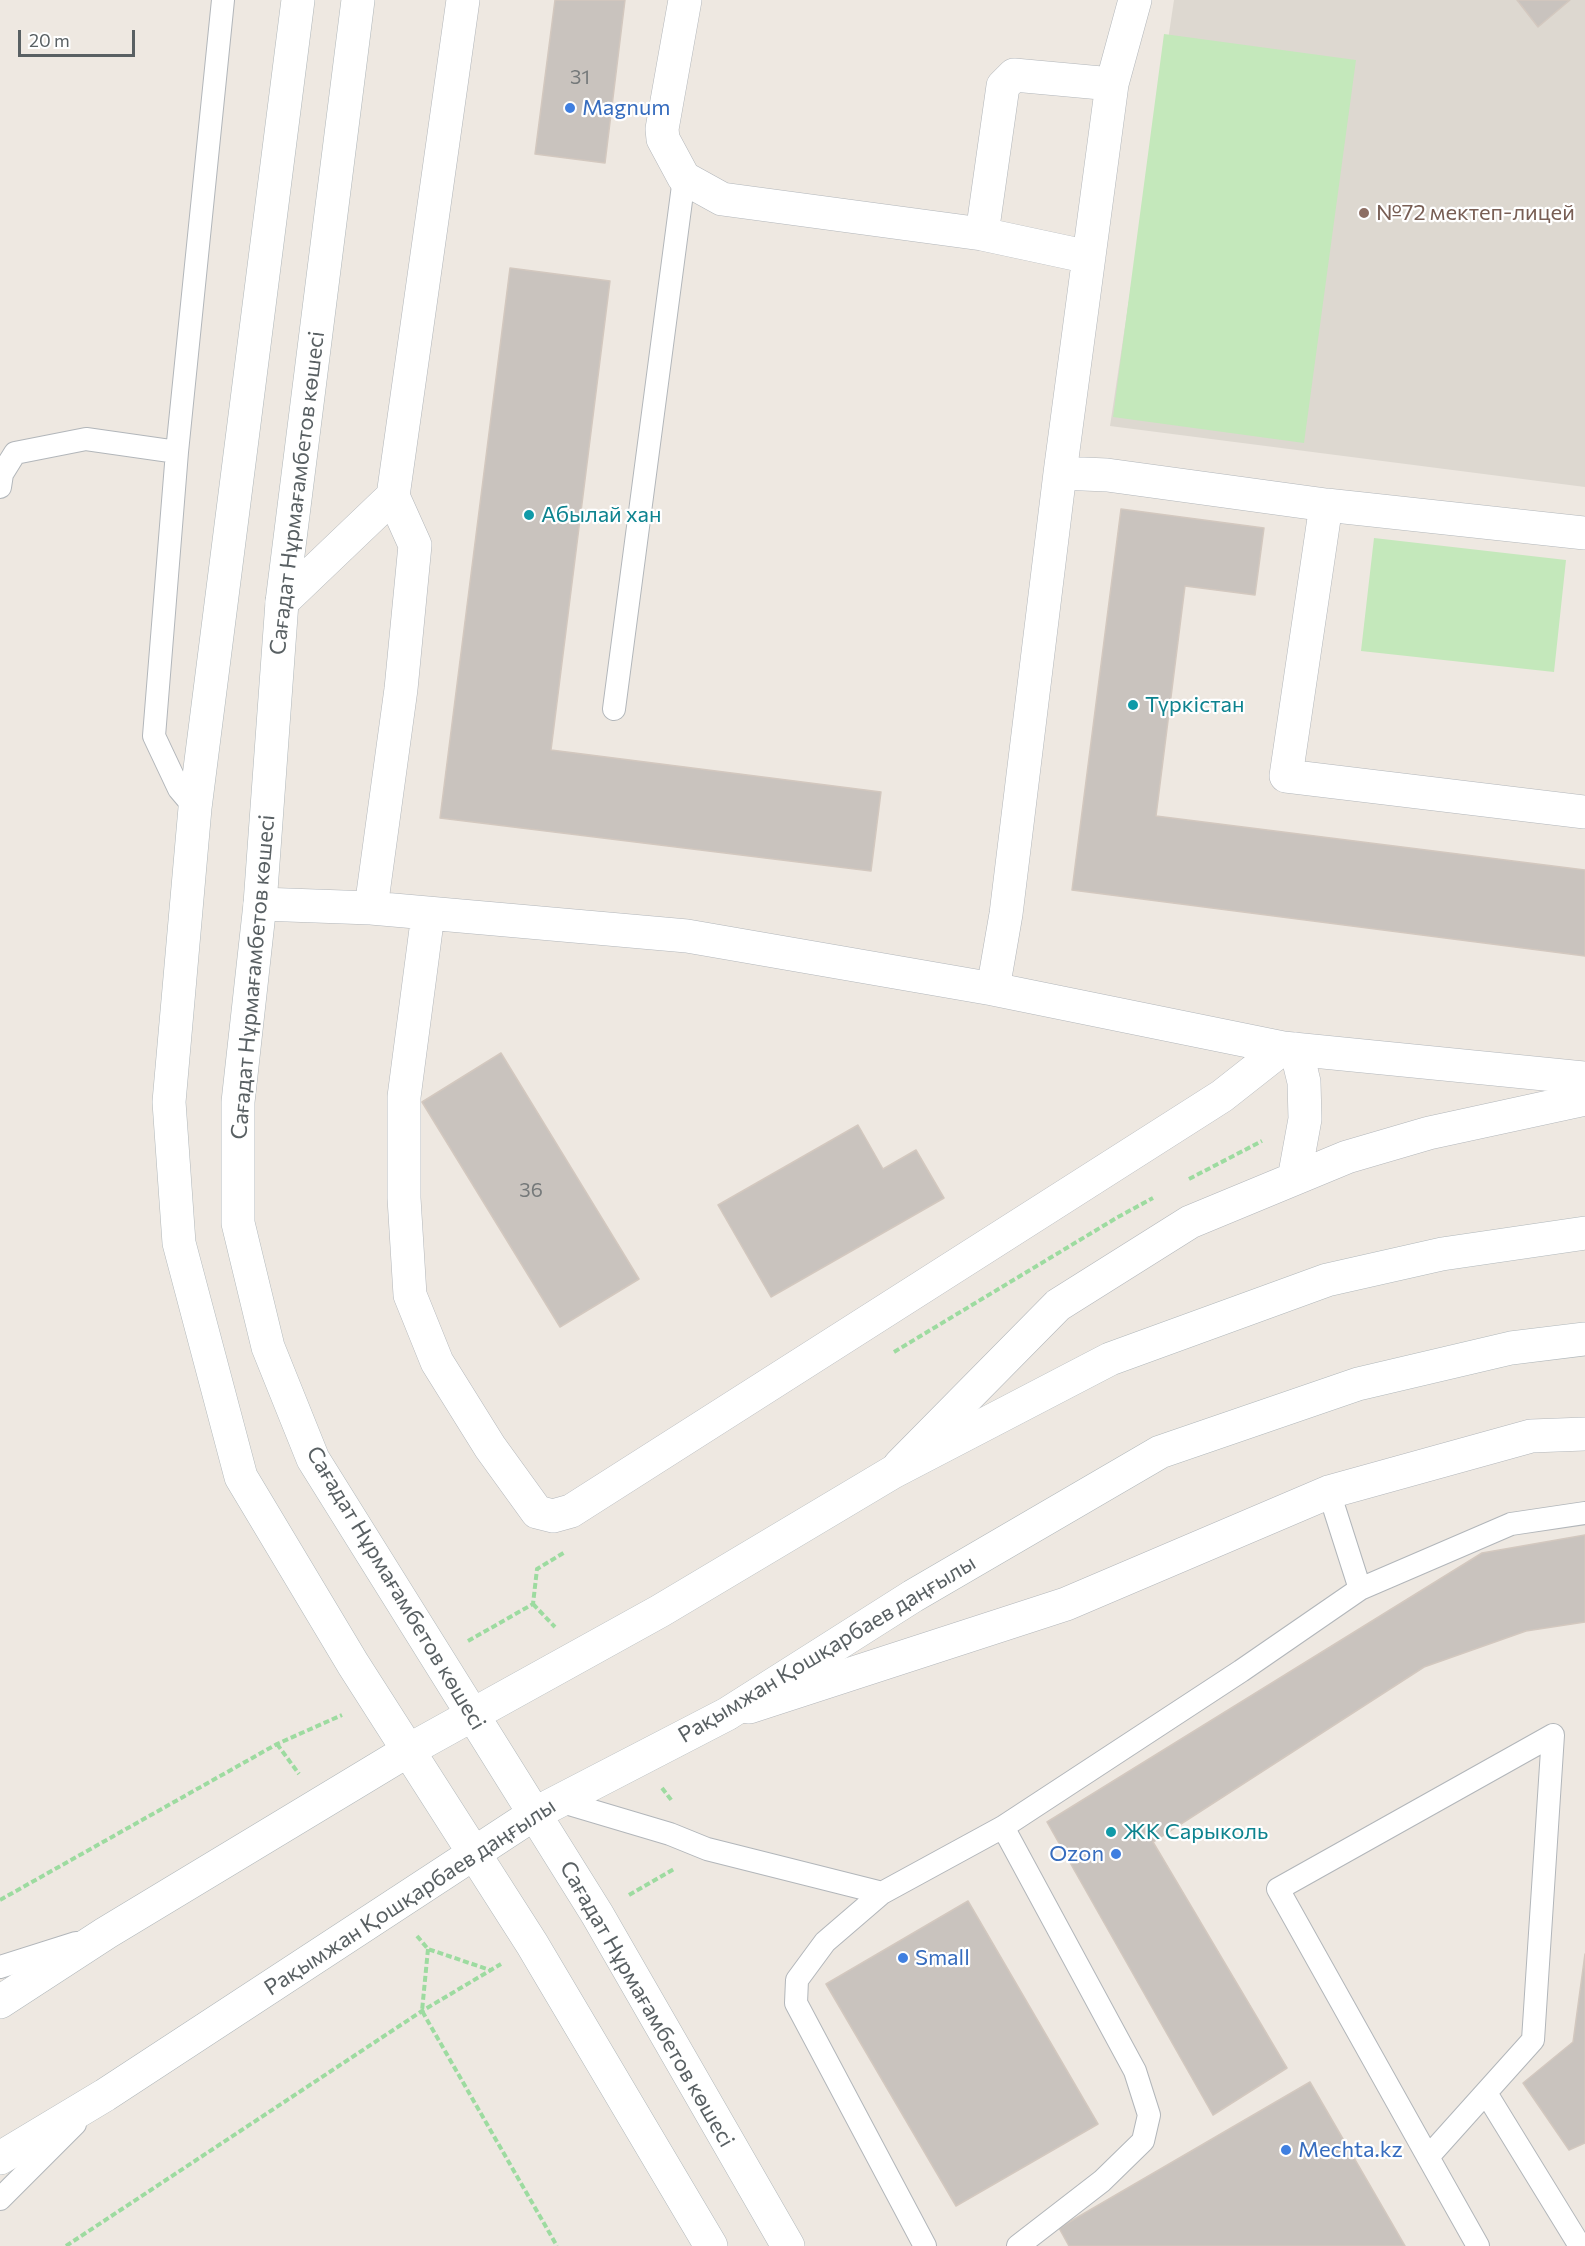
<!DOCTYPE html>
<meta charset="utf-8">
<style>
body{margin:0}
#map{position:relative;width:1585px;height:2246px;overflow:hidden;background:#eee8e1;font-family:Commissioner,sans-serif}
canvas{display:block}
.scale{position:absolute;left:18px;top:30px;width:117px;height:27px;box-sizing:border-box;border:3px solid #596063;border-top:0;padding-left:8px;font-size:18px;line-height:21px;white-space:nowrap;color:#596063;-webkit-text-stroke:4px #fff;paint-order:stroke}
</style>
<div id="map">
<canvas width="1585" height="2246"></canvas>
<div class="scale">20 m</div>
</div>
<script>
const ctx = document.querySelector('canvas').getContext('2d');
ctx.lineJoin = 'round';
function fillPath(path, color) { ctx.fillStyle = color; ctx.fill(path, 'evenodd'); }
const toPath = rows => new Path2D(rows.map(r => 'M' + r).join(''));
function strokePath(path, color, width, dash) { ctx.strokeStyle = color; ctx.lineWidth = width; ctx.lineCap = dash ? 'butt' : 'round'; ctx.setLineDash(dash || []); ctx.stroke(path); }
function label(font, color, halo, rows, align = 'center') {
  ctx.font = font + ' Commissioner,sans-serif'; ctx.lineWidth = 4.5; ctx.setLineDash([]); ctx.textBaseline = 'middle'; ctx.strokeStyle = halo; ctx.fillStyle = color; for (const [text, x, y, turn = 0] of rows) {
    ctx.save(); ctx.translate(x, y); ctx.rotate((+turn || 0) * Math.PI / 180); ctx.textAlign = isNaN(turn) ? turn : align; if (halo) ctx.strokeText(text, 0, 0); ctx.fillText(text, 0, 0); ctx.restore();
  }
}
const education = toPath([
 [1174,0,1585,0,1585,487,1110,426]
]);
const green = toPath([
 [1164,34,1356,60,1304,443,1113,417],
 [1374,538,1566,560,1554,672,1361,651]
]);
const building = toPath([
 [555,0,625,0,605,163,535,154,555,0],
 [1517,0,1570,0,1538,27,1517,0],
 [510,268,610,281,551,750,881,792,871,871,440,818,510,268],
 [1121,509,1264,528,1255,595,1185,586,1156,816,1585,870,1585,956,1072,890,1121,509],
 [501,1053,639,1279,560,1327,422,1102,501,1053],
 [858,1125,883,1169,916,1150,944,1198,771,1297,718,1205,858,1125],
 [1585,1535,1585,1622,1526,1631,1424,1667,1153,1842,1287,2068,1213,2115,1047,1822,1482,1553,1585,1535],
 [968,1901,1098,2124,956,2206,826,1984,968,1901],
 [1585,1954,1585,2143,1569,2150,1523,2083,1573,2042,1585,1954],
 [1310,2082,1405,2246,1069,2246,1059,2228,1310,2082]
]);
const path = toPath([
 [1189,1179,1262,1141],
 [894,1352,1118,1217,1153,1198],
 [533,1604,555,1627],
 [468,1641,533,1604,537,1569,565,1552],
 [277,1744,299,1774],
 [662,1788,672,1801],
 [629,1895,674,1869],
 [0,1900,277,1744,342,1715],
 [417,1936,428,1949,490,1970],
 [428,1949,422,2011,557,2246],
 [66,2246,422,2011,501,1964]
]);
const lane = toPath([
 [0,487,2,474,15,453,86,439,177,452],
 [614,709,684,178],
 [195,808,179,789,154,736,177,452,223,0],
 [1329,1492,1360,1589],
 [559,1801,670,1834,707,1849,882,1893],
 [1003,1827,1135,2071,1149,2115,1143,2141,1102,2181,1018,2246],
 [0,1967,76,1943],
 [1486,2093,1580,2246],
 [1428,2157,1533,2040,1553,1735,1278,1889,1428,2157,1478,2246],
 [0,2199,75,2124],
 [925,2246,796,2003,797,1980,825,1942,882,1893,1003,1827,1241,1671,1360,1589,1511,1524,1585,1513]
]);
const street = toPath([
 [685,0,662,129,663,139,684,178,722,199,982,234,1089,257],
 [982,234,1003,86,1014,75,1112,84],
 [1060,473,1112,84,1135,0],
 [1326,505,1286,776,1585,812],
 [1585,533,1326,505,1107,475,1060,473,1006,914,993,989,1283,1048,1585,1078],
 [282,602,393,496,463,0],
 [260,904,371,908,687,936,993,989],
 [371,908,401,689,415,545,393,496],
 [428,914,404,1097,404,1198,410,1295,437,1362,490,1447,537,1512,553,1516,571,1511,1222,1096,1283,1048],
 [1294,1179,1305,1119,1304,1082,1296,1049],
 [900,1465,1058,1305,1190,1222,1347,1157,1429,1133,1585,1099],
 [749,1707,1066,1604,1329,1492,1531,1436,1585,1434]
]);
const secondary = toPath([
 [298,0,195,808,169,1102,179,1243,241,1477,353,1664,532,1944,711,2246],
 [358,0,282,602,260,904,238,1102,238,1223,268,1347,313,1459,597,1914,788,2246],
 [0,2002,106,1933,409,1750,660,1611,893,1472,1110,1359,1327,1280,1442,1254,1585,1233],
 [0,2158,105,2095,534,1814,727,1714,913,1596,1160,1452,1358,1384,1511,1348,1585,1339]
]);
const markers = [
 [570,108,6,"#3f7fe0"],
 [1364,213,6,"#8d6e63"],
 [529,515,6,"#0f9aa8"],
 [1133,705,6,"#0f9aa8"],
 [1111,1832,6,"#0f9aa8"],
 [1116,1854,6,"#3f7fe0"],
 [903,1958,6,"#3f7fe0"],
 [1286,2150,6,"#3f7fe0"]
];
const numberNames = [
 ["31",580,77],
 ["36",531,1190]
];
const shopNames = [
 ["Magnum",582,108],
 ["Ozon",1104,1854,"right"],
 ["Small",915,1958],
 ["Mechta.kz",1298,2150]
];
const educationNames = [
 ["№72 мектеп-лицей",1376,213]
];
const streetNames = [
 ["Сағадат Нұрмағамбетов көшесі",297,493,-83],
 ["Сағадат Нұрмағамбетов көшесі",253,977,-85],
 ["Сағадат Нұрмағамбетов көшесі",396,1588,59],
 ["Рақымжан Қошқарбаев даңғылы",827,1649,-31],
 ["Рақымжан Қошқарбаев даңғылы",410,1897,-33],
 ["Сағадат Нұрмағамбетов көшесі",647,2004,60]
];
const cultureNames = [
 ["Абылай хан",541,515],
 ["Түркістан",1145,705],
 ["ЖК Сарыколь",1123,1832]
];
fillPath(education, '#ddd8d0');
fillPath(green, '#c4e8bb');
fillPath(building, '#c9c3be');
strokePath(building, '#d3c8bf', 1.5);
strokePath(lane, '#b2b6ba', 24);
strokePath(street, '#b2b6ba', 34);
strokePath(secondary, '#b0b7ba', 34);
strokePath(path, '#9ddba0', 4, [6, 3]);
strokePath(lane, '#fff', 22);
strokePath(street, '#fff', 33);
strokePath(secondary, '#fff', 33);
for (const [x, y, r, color] of markers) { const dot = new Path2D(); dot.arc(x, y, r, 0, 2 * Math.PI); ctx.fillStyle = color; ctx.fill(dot); strokePath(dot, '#fff', 2); }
label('20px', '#75797a', null, numberNames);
label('22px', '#366cbe', '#fff', shopNames, 'left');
label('22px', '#785e54', '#fff', educationNames, 'left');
label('22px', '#596063', '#fff', streetNames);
label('22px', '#0d838f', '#fff', cultureNames, 'left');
</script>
